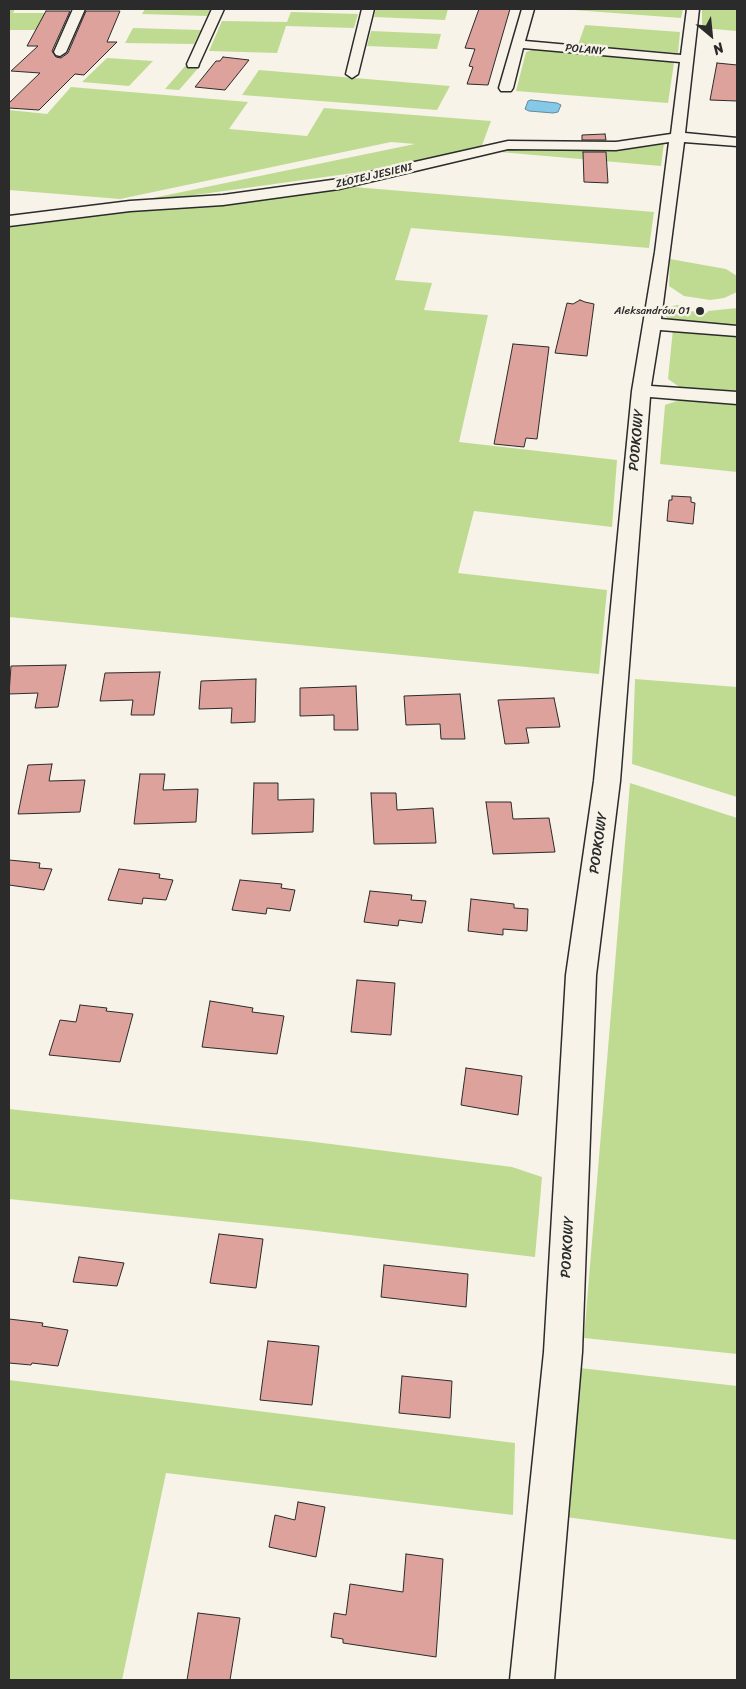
<!DOCTYPE html>
<meta charset="utf-8">
<style>
body{margin:0}
#map{position:relative;width:746px;height:1689px;overflow:hidden;background:#f7f3e8;font-family:Sriracha,sans-serif}
canvas{display:block}
.frame{position:absolute;inset:0;border:10px solid #2b2b2b;pointer-events:none}
.north{position:absolute;left:686px;top:10px;width:50px;height:50px;-webkit-text-stroke:4px #f7f3e8;paint-order:stroke;rotate:152deg;font-size:14px;font-weight:700;line-height:20px;text-align:center;color:#2b2b2b}
.north::after{content:'';display:block;margin:auto;width:18px;height:22px;background:#2b2b2b;clip-path:polygon(50% 0,100% 100%,50% 72%,0 100%)}
</style>
<div id="map">
<canvas width="746" height="1689"></canvas>
<div class="frame"></div>
<div class="north">N</div>
</div>
<script>
const ctx = document.querySelector('canvas').getContext('2d');
ctx.lineJoin = 'round';
function fillPath(path, color) { ctx.fillStyle = color; ctx.fill(path, 'evenodd'); }
const toPath = rows => new Path2D(rows.map(r => 'M' + r).join(''));
function strokePath(path, color, width, dash) { ctx.strokeStyle = color; ctx.lineWidth = width; ctx.lineCap = dash ? 'butt' : 'round'; ctx.setLineDash(dash || []); ctx.stroke(path); }
function label(font, color, halo, rows, align = 'center') {
  ctx.font = font + ' Sriracha,sans-serif'; ctx.lineWidth = 5; ctx.setLineDash([]); ctx.textBaseline = 'middle'; ctx.strokeStyle = halo; ctx.fillStyle = color; for (const [text, x, y, turn = 0] of rows) {
    ctx.save(); ctx.translate(x, y); ctx.rotate((+turn || 0) * Math.PI / 180); ctx.textAlign = isNaN(turn) ? turn : align; if (halo) ctx.strokeText(text, 0, 0); ctx.fillText(text, 0, 0); ctx.restore();
  }
}
const green = toPath([
 [9,9,15,9,13,13,68,13,60,30,9,30],
 [145,9,211,9,207,16,142,14],
 [376,9,448,9,445,20,374,17],
 [560,9,683,9,681,18],
 [702,9,737,9,737,31,702,28],
 [291,12,358,14,354,28,286,26,277,53,209,51,222,21,287,22],
 [585,25,680,32,678,53,578,45],
 [133,28,201,30,194,44,125,43],
 [371,31,441,34,437,49,367,46],
 [535,49,666,60,674,63,668,103,516,91,526,52],
 [107,58,153,61,129,86,82,82],
 [187,64,201,65,179,90,165,89],
 [259,70,450,86,437,110,242,95],
 [71,87,248,102,229,129,307,136,324,108,491,121,481,148,368,171,152,201,143,200,415,144,391,142,120,199,9,190,9,110,47,114],
 [664,143,661,166,488,151,501,149],
 [342,186,654,212,649,248,411,228,395,280,432,283,424,310,488,315,459,442,617,460,612,527,474,511,458,573,607,590,599,674,9,617,9,226,22,223],
 [670,259,726,269,737,276,737,292,724,298,710,300,684,296,669,286],
 [677,305,690,309,690,311,707,313,708,311,737,308,737,327,670,321,666,317,665,308],
 [673,329,737,334,737,393,681,388,668,379],
 [680,400,737,405,737,472,660,464,665,405],
 [635,679,737,687,737,797,632,764],
 [630,783,737,818,737,1354,584,1338],
 [9,1109,307,1141,512,1167,542,1177,535,1257,308,1230,9,1199],
 [580,1368,737,1386,737,1540,566,1517],
 [9,1380,515,1443,513,1515,166,1473,122,1680,9,1680]
]);
const water = toPath([
 [531,100,557,103,561,105,558,112,553,113,529,111,525,109,528,101,531,100]
]);
const building = toPath([
 [479,9,510,9,488,85,467,84,473,67,469,66,475,49,465,48,479,9],
 [46,11,70,11,52,51,56,57,61,58,68,53,86,11,120,11,107,42,117,42,84,75,75,74,39,110,9,108,9,103,40,73,11,71,38,46,27,46,46,11],
 [223,57,249,60,225,90,195,87,216,61,220,61,223,57],
 [717,63,737,65,737,101,710,100,717,63],
 [605,134,606,140,582,140,582,135,605,134],
 [583,152,606,152,608,183,584,182,583,152],
 [580,300,585,302,594,304,587,356,555,353,567,303,573,304,580,300],
 [513,344,549,347,537,439,526,438,524,447,494,444,513,344],
 [672,496,691,497,691,502,695,503,693,524,667,521,669,500,672,500,672,496],
 [66,665,58,707,35,708,38,693,9,694,11,666,66,665],
 [160,672,154,715,131,715,133,700,100,701,105,673,160,672],
 [256,679,255,722,231,723,232,708,199,709,201,681,256,679],
 [356,686,358,730,334,730,334,715,300,716,300,688,356,686],
 [460,694,465,739,441,739,440,724,406,725,404,696,460,694],
 [554,698,560,727,526,728,529,743,505,744,498,700,554,698],
 [52,764,49,781,85,780,80,812,18,814,28,765,52,764],
 [140,774,165,774,163,790,198,789,196,822,134,824,140,774],
 [254,783,278,783,278,800,314,799,313,832,252,834,254,783],
 [371,793,396,793,397,810,433,808,436,843,374,844,371,793],
 [486,802,511,802,513,819,549,818,555,852,493,854,486,802],
 [9,860,40,863,39,868,52,869,44,890,9,885,9,860],
 [119,869,160,874,159,878,173,880,166,900,143,898,142,904,108,900,119,869],
 [240,880,282,884,281,888,295,890,290,911,267,908,266,914,232,910,240,880],
 [370,891,412,895,411,900,426,901,422,923,399,920,398,926,364,922,370,891],
 [471,899,514,904,514,908,528,909,527,931,503,929,503,935,468,931,471,899],
 [357,980,395,983,391,1035,351,1032,357,980],
 [210,1001,253,1008,252,1012,284,1016,277,1054,202,1047,210,1001],
 [80,1005,107,1008,106,1011,133,1014,120,1062,49,1055,60,1020,76,1022,80,1005],
 [466,1068,522,1076,518,1115,461,1105,466,1068],
 [219,1234,263,1239,256,1288,210,1283,219,1234],
 [79,1257,124,1263,117,1286,73,1282,79,1257],
 [384,1265,468,1274,466,1307,381,1297,384,1265],
 [9,1319,43,1323,42,1326,68,1330,58,1366,32,1363,31,1365,9,1363,9,1319],
 [268,1341,319,1346,312,1405,260,1400,268,1341],
 [402,1376,452,1381,450,1418,399,1413,402,1376],
 [298,1502,325,1507,316,1557,269,1547,275,1515,295,1520,298,1502],
 [406,1554,443,1559,436,1657,343,1643,343,1639,331,1637,334,1613,346,1615,350,1584,403,1592,406,1554],
 [198,1613,240,1618,230,1680,187,1680,198,1613]
]);
const minor = toPath([
 [73,9,85,9,66,52,60,56,56,55,54,52,73,9],
 [212,9,224,9,199,64,198,67,188,67,187,64,212,9],
 [362,9,374,9,358,74,352,78,346,74,362,9],
 [522,9,534,9,525,41,681,55,687,9,699,9,685,133,737,138,737,146,684,142,661,319,737,326,737,336,660,330,651,386,737,392,737,404,650,397,620,781,596,975,582,1352,554,1680,510,1680,544,1352,566,975,594,781,632,391,655,252,669,142,616,150,508,149,339,189,223,205,130,211,9,226,9,216,130,201,223,195,339,179,508,141,616,142,671,134,680,62,523,48,513,88,511,91,501,91,499,88,522,9]
]);
const markers = [
 [700,311,5,"#2b2b2b"]
];
const farStreetnames = [
 ["POLANY",585,50,5],
 ["ZŁOTEJ JESIENI",374,176,-13]
];
const farPoinames = [
 ["Aleksandrów 01",690,311]
];
const streetNames = [
 ["PODKOWY",637,440,-85],
 ["PODKOWY",599,843,-82],
 ["PODKOWY",568,1247,-87]
];
fillPath(green, '#bfdb92');
fillPath(water, '#86c8e7');
strokePath(water, '#62899c', 1);
fillPath(building, '#dca29b');
strokePath(building, '#2b2b2b', 1);
strokePath(minor, '#2b2b2b', 3);
fillPath(minor, '#f7f3e8');
for (const [x, y, r, color] of markers) { const dot = new Path2D(); dot.arc(x, y, r, 0, 2 * Math.PI); ctx.fillStyle = color; ctx.fill(dot); strokePath(dot, '#f7f3e8', 2); }
label('11px', '#2b2b2b', '#f7f3e8', farStreetnames);
label('11px', '#2b2b2b', '#f7f3e8', farPoinames, 'right');
label('14px', '#2b2b2b', '#f7f3e8', streetNames);
</script>
